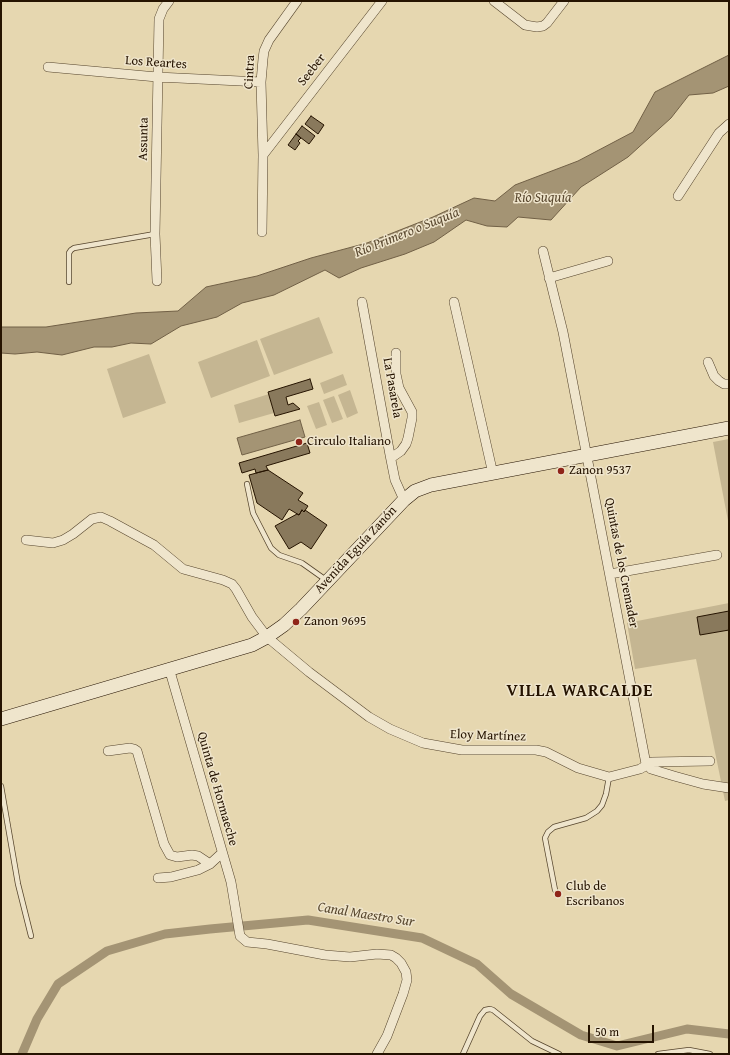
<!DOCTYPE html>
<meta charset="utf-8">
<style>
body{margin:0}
#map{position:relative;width:730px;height:1055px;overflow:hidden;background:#e6d7b0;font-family:"Gentium Book Plus",serif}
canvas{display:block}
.frame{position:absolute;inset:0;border:2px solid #251300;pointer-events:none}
.scale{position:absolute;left:588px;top:1025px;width:66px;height:18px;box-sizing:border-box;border:2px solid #251300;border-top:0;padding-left:5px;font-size:12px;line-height:14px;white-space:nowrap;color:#251300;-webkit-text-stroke:3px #efe5cc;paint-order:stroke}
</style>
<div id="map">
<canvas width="730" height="1055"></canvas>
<div class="frame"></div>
<div class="scale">50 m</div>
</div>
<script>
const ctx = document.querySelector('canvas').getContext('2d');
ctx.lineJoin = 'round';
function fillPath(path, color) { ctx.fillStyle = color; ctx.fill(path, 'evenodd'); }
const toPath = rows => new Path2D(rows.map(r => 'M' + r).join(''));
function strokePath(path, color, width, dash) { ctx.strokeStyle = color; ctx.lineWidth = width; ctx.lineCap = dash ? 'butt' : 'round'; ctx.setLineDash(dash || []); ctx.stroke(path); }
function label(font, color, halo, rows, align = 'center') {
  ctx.font = font + ' "Gentium Book Plus",serif'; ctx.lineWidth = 3; ctx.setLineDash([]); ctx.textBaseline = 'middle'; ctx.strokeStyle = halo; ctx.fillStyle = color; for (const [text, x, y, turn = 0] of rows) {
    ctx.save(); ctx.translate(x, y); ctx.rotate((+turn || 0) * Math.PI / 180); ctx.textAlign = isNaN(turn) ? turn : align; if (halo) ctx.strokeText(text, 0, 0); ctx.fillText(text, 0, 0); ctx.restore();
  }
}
const green = toPath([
 [319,317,333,353,274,375,260,339],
 [257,340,270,376,211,398,198,362],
 [149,354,166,403,123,418,107,369],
 [343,374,347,385,324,394,320,383],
 [350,390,358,413,347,418,338,395],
 [269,394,274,413,239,423,234,405],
 [334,396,343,419,332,423,323,400],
 [319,402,327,425,316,429,307,406],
 [729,439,729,526,713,442],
 [729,603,729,800,725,801,696,659,635,669,627,623]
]);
const water = toPath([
 [729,55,729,86,713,93,689,95,671,118,628,157,581,187,551,220,518,217,507,227,487,226,466,220,434,242,405,254,361,268,339,278,325,270,274,295,242,303,217,317,181,326,151,344,131,343,112,347,94,347,62,355,37,352,15,354,1,353,1,327,46,327,136,313,178,311,206,287,257,276,311,258,367,243,433,217,474,198,495,201,515,185,578,161,633,132,655,92,729,55],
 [300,420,305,437,242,455,237,438,300,420]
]);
const canal = toPath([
 [22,1054,37,1019,58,984,107,951,165,934,210,929,308,920,422,938,477,964,511,994,581,1035,617,1046,687,1029,729,1034]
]);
const building = toPath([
 [311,116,324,125,318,134,305,124,311,116],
 [302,126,315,136,309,144,296,134,302,126],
 [296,134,301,138,298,141,300,143,295,150,288,145,296,134],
 [310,379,313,389,286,397,288,405,293,403,300,409,275,416,268,392,310,379],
 [307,443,310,453,266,466,268,470,256,473,255,469,242,473,239,463,307,443],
 [268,470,303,493,298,500,308,506,304,512,302,510,299,515,289,509,282,520,257,503,249,475,268,470],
 [302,510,304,512,305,510,327,525,311,549,301,542,289,549,275,526,297,514,299,515,302,510],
 [729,611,729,630,700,635,697,617,729,611]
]);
const lane = toPath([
 [69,282,69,253,71,250,74,248,155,234],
 [247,484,253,513,271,548,279,555,302,563,326,580],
 [1,786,18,884,31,936],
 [555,890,545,838,548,832,554,827,586,818,597,811,602,805,606,794,609,777],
 [463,1054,480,1016,485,1010,490,1009,493,1010,532,1041,559,1054],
 [658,1054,689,1050,710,1054]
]);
const street = toPath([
 [494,1,525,25,537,27,543,26,547,23,564,1],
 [48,67,157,77,261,82],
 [263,155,382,1],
 [678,196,719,133,729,124],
 [262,232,263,155,261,82,263,59,264,51,269,40,297,1],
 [543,251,563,332,646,764,651,769,674,776,703,784,729,788],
 [549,278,608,261],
 [157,281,155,234,159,19,163,9,169,1],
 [362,302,390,455,395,480,404,500],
 [454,302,493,474],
 [708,362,714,376,719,381,724,384,729,384],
 [391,458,401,451,406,444,408,438,412,418,412,412,399,388,396,374,396,353],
 [26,540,53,543,63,540,73,534,92,519,101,517,110,521,154,545,183,569,223,580,232,584,236,589,252,617,267,637,309,672,369,717,390,729,423,743,462,750,536,750,546,752,578,768,609,777,640,769,652,762,710,761],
 [610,574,717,555],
 [169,668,231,882,240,936,247,942,267,944,325,955,350,957,377,954,391,955,396,958,401,963,406,972,407,980,403,994,387,1036,377,1054],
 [108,751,130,748,134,749,137,751,164,844,170,855,177,857,192,855,198,856,210,864],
 [158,878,171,877,198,870,210,864,222,853]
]);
const secondary = toPath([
 [1,719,252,645,267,637,284,625,301,609,404,500,415,491,431,485,729,428]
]);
const markers = [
 [299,442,4,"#8f2418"],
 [561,471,4,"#8f2418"],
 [296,622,4,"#8f2418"],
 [558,894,4,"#8f2418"]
];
const streetNames = [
 ["Los Reartes",156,63,4],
 ["Seeber",312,70,-52],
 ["Cintra",250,72,-87],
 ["Assunta",144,139,-89],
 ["La Pasarela",392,388,80],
 ["Avenida Eguía Zanón",356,550,-47],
 ["Quintas de los Cremader",621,563,79],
 ["Eloy Martínez",488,736,2],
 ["Quinta de Hormaeche",217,789,74]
];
const poiNames = [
 ["Circulo Italiano",307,442],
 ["Zanon 9537",569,471],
 ["Zanon 9695",304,622],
 ["Club de",566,887],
 ["Escribanos",566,902]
];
const waterNames = [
 ["Río Suquía",543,198],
 ["Río Primero o Suquía",407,233,-22],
 ["Canal Maestro Sur",366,915,9]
];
const districtNames = [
 ["VILLA WARCALDE",580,692]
];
fillPath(green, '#c5b692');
fillPath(water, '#a49474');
strokePath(water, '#716046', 1);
strokePath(canal, '#a49474', 9);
fillPath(building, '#89795c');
strokePath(building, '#251300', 1);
strokePath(lane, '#55442c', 6);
strokePath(street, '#55442c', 10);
strokePath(secondary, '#251300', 14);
strokePath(lane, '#efe5cc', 4.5);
strokePath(street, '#efe5cc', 9);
strokePath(secondary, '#efe5cc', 13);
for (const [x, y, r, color] of markers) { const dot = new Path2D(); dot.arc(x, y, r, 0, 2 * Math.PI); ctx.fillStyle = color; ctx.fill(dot); strokePath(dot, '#efe5cc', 1.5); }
label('13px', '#251300', '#efe5cc', streetNames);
label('13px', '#251300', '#efe5cc', poiNames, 'left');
label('italic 14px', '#58472e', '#efe5cc', waterNames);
ctx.letterSpacing = '1px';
label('bold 17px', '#251300', '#efe5cc', districtNames);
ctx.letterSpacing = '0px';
</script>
